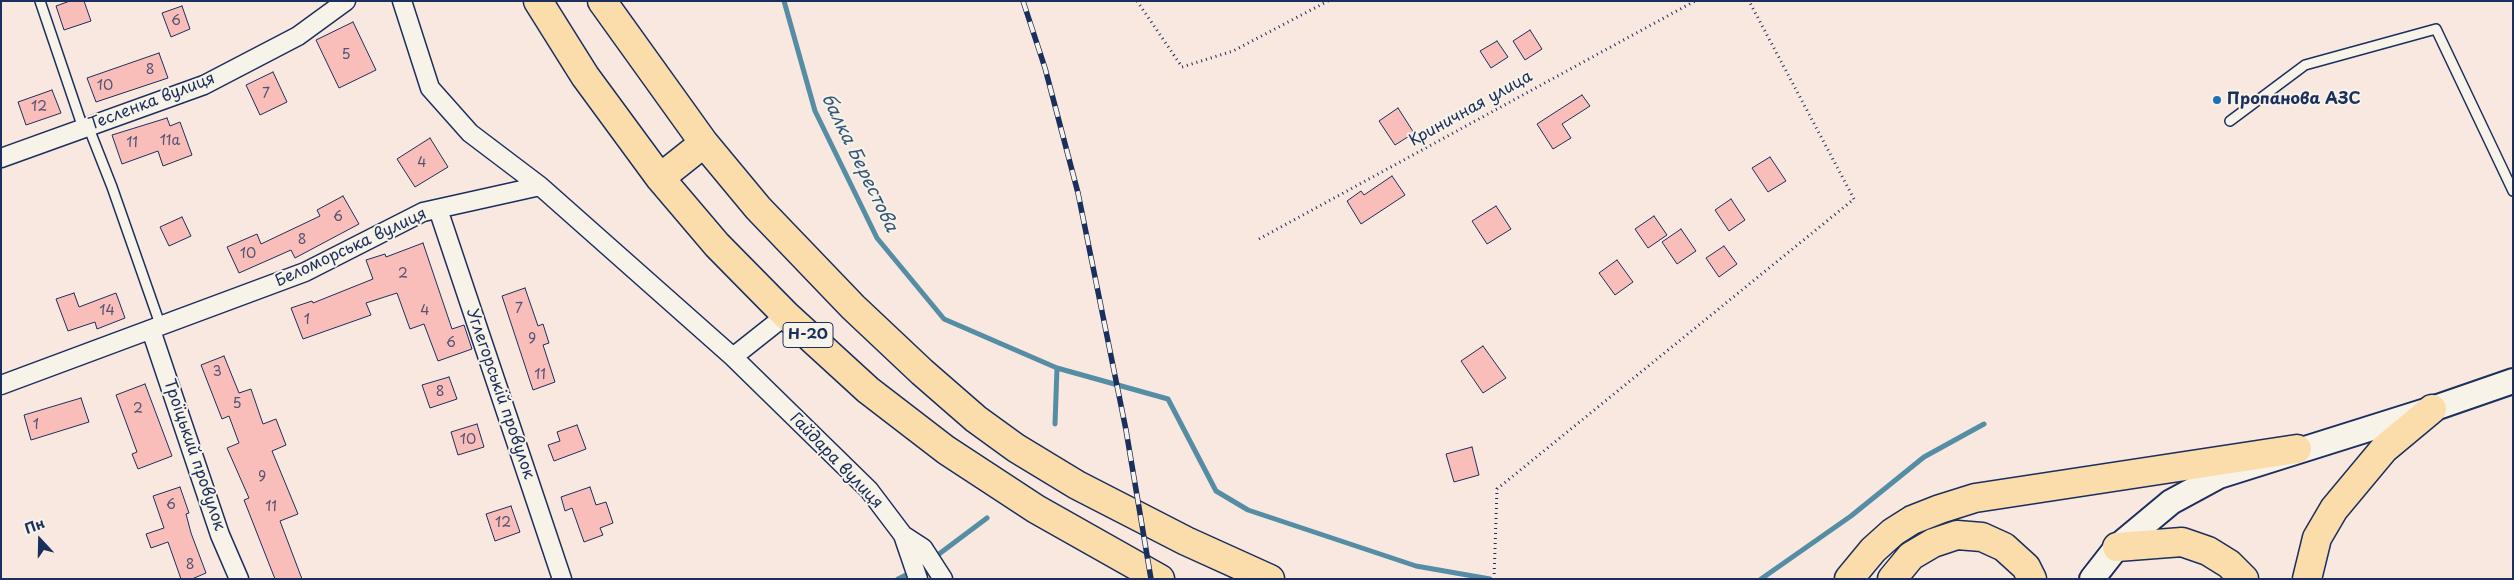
<!DOCTYPE html>
<meta charset="utf-8">
<style>
body{margin:0}
#map{position:relative;width:2514px;height:580px;overflow:hidden;background:#f8e8df;font-family:"Playpen Sans",sans-serif}
canvas{display:block}
.frame{position:absolute;inset:0;border:2px solid #1b2f5e;pointer-events:none}
.north{position:absolute;left:15px;top:515px;width:50px;height:50px;-webkit-text-stroke:4px #f7f3e8;paint-order:stroke;rotate:339deg;font-size:14px;font-weight:700;line-height:20px;text-align:center;color:#1b2f5e}
.north::after{content:'';display:block;margin:auto;width:18px;height:22px;background:#1b2f5e;clip-path:polygon(50% 0,100% 100%,50% 72%,0 100%)}
</style>
<div id="map">
<canvas width="2514" height="580"></canvas>
<div class="frame"></div>
<div class="north">Пн</div>
</div>
<script>
const ctx = document.querySelector('canvas').getContext('2d');
ctx.lineJoin = 'round';
const toPath = rows => new Path2D(rows.map(r => 'M' + r).join(''));
function strokePath(path, color, width, dash) { ctx.strokeStyle = color; ctx.lineWidth = width; ctx.lineCap = dash ? 'butt' : 'round'; ctx.setLineDash(dash || []); ctx.stroke(path); }
function fillPath(path, color) { ctx.fillStyle = color; ctx.fill(path, 'evenodd'); }
function label(font, color, halo, rows, align = 'center') {
  ctx.font = font + ' "Playpen Sans",sans-serif'; ctx.lineWidth = 4; ctx.setLineDash([]); ctx.textBaseline = 'middle'; ctx.strokeStyle = halo; ctx.fillStyle = color; for (const [text, x, y, turn = 0] of rows) {
    ctx.save(); ctx.translate(x, y); ctx.rotate((+turn || 0) * Math.PI / 180); ctx.textAlign = isNaN(turn) ? turn : align; if (halo) ctx.strokeText(text, 0, 0); ctx.fillText(text, 0, 0); ctx.restore();
  }
}
const stream = toPath([
 [784,1,815,111,877,238,944,319,1057,368,1168,399,1216,491,1248,510,1416,566,1490,579],
 [1055,424,1057,368],
 [935,557,987,518],
 [898,579,906,575],
 [1761,579,1851,516,1924,457,1984,424]
]);
const building = toPath([
 [70,1,84,1,91,21,64,30,56,6,70,1],
 [182,6,190,29,171,37,162,13,182,6],
 [353,22,376,70,339,88,316,40,353,22],
 [1530,30,1542,49,1525,60,1513,41,1530,30],
 [1497,41,1508,57,1491,68,1480,51,1497,41],
 [159,53,168,78,96,102,87,78,159,53],
 [273,72,287,102,260,115,246,85,273,72],
 [52,90,61,113,26,125,18,102,52,90],
 [1582,95,1590,106,1562,124,1571,138,1553,149,1537,124,1582,95],
 [1398,108,1414,133,1395,145,1379,121,1398,108],
 [167,118,170,126,180,122,192,155,163,166,158,151,122,164,112,135,167,118],
 [430,138,448,167,415,187,397,159,430,138],
 [1770,157,1786,181,1768,192,1752,168,1770,157],
 [1392,176,1405,195,1361,224,1347,201,1361,191,1364,195,1392,176],
 [343,196,359,224,295,258,291,250,239,273,227,247,257,234,261,244,320,216,317,210,343,196],
 [1731,199,1745,220,1729,231,1715,210,1731,199],
 [1496,206,1511,229,1487,244,1472,221,1496,206],
 [1654,216,1667,235,1648,248,1635,229,1654,216],
 [182,217,191,236,169,246,160,227,182,217],
 [1681,229,1696,251,1677,264,1662,242,1681,229],
 [423,243,452,329,464,325,472,349,438,361,424,324,410,329,397,293,366,303,371,315,303,339,291,308,312,301,313,303,373,279,366,260,385,254,386,257,423,243],
 [1724,246,1737,264,1719,277,1706,258,1724,246],
 [1617,260,1633,282,1615,295,1599,273,1617,260],
 [525,288,538,326,543,324,549,343,543,345,555,382,533,390,502,296,525,288],
 [74,293,79,307,116,293,125,318,97,329,95,322,68,331,56,299,74,293],
 [1483,346,1506,378,1483,393,1461,361,1483,346],
 [224,356,239,393,251,389,263,424,276,419,286,445,272,451,298,514,280,521,302,579,275,579,244,500,249,498,227,448,239,443,229,416,222,419,201,365,224,356],
 [449,377,457,399,430,408,422,385,449,377],
 [145,384,172,456,138,469,132,454,137,452,116,395,145,384],
 [81,398,89,422,31,440,24,415,81,398],
 [477,424,484,447,458,455,451,432,477,424],
 [577,425,586,449,554,461,548,445,560,441,557,432,577,425],
 [1472,447,1479,475,1454,482,1446,454,1472,447],
 [180,487,189,513,186,514,191,533,206,573,192,579,181,579,168,542,151,548,146,534,164,528,153,496,180,487],
 [590,487,596,505,606,502,613,523,600,528,603,535,584,542,572,508,565,511,561,497,590,487],
 [511,506,520,532,495,541,486,514,511,506]
]);
const path = toPath([
 [1137,1,1182,67,1233,51,1328,1],
 [1259,239,1695,1],
 [1494,579,1497,489,1854,199,1749,1]
]);
const service = toPath([
 [40,1,83,128],
 [2230,121,2305,65,2436,29,2513,191],
 [88,126,112,187,161,327]
]);
const minor = toPath([
 [402,1,430,88,470,133,540,186],
 [1,158,204,85,298,36,346,1],
 [438,209,562,579],
 [151,330,220,535,239,579],
 [733,357,869,490,903,535,918,579],
 [1,385,305,272,423,212,540,186,733,357,786,315],
 [903,535,923,548,943,579]
]);
const secondary = toPath([
 [2092,579,2117,547,2171,502,2219,476,2432,409,2513,381]
]);
const primary = toPath([
 [538,1,585,76,660,178,717,245,786,315,868,390,946,450,1036,509,1160,579],
 [602,1,704,143,758,208,853,307,922,372,976,419,1016,448,1077,485,1186,541,1270,579],
 [660,178,704,143],
 [2117,547,2182,542,2208,551,2229,564,2244,579],
 [1849,579,1873,550,1893,532,1912,520,1940,509,1975,498,2297,449],
 [1892,579,1911,556,1933,543,1957,535,1982,537,2004,547,2026,567,2032,579],
 [2307,579,2317,538,2334,509,2384,449,2432,409]
]);
const rail = toPath([
 [1023,1,1045,68,1078,193,1126,430,1151,579]
]);
const markers = [
 [2217,100,5,"#1f6fb2"]
];
const numberNames = [
 ["6",176,21],
 ["5",346,55],
 ["8",150,70],
 ["10",105,86],
 ["7",266,94],
 ["12",39,107],
 ["11а",170,141],
 ["11",132,143],
 ["4",422,163],
 ["6",338,217],
 ["8",302,240],
 ["10",248,254],
 ["2",403,274],
 ["7",519,309],
 ["14",107,311],
 ["4",425,311],
 ["1",307,320],
 ["9",532,339],
 ["6",451,343],
 ["3",217,372],
 ["11",540,375],
 ["8",440,392],
 ["5",237,404],
 ["2",138,409],
 ["1",36,425],
 ["10",468,440],
 ["9",262,477],
 ["6",171,505],
 ["11",271,507],
 ["12",503,523],
 ["8",190,565]
];
const shields = [
 [808,335,50]
];
const shieldNames = [
 ["Н-20",808,335]
];
const poiNames = [
 ["Пропанова АЗС",2227,100]
];
const streetNames = [
 ["Тесленка вулиця",152,102,-21],
 ["Криничная улица",1471,109,-29],
 ["Беломорська вулиця",351,248,-25],
 ["Углегорськiй провулок",500,394,71],
 ["Троїцький провулок",194,455,71],
 ["Гайдара вулиця",836,461,46]
];
const waterNames = [
 ["балка Берестова",859,163,64]
];
strokePath(stream, '#558ea4', 5);
fillPath(building, '#fabeba');
strokePath(building, '#1b2f5e', 1);
strokePath(service, '#1b2f5e', 12);
strokePath(minor, '#1b2f5e', 21);
strokePath(secondary, '#1b2f5e', 28);
strokePath(primary, '#1b2f5e', 31);
strokePath(path, '#1b2f5e', 3, [1, 4]);
strokePath(service, '#f7f3e8', 9);
strokePath(minor, '#f7f3e8', 18);
strokePath(secondary, '#f7f3e8', 24);
strokePath(primary, '#fbddab', 28);
strokePath(rail, '#1b2f5e', 5.5);
strokePath(rail, '#f7f3e8', 4, [11]);
for (const [x, y, r, color] of markers) { const dot = new Path2D(); dot.arc(x, y, r, 0, 2 * Math.PI); ctx.fillStyle = color; ctx.fill(dot); strokePath(dot, '#f7f3e8', 2); }
label('14px', '#535375', null, numberNames);
for (const [x, y, w] of shields) { const box = new Path2D(); box.roundRect(x - w / 2, y - 12.5, w, 25, 4); ctx.fillStyle = '#f7f3e8'; ctx.fill(box); strokePath(box, '#1b2f5e', 1); }
label('bold 15px', '#1b2f5e', null, shieldNames);
label('bold 16px', '#1b2f5e', '#f7f3e8', poiNames, 'left');
label('16px', '#1b2f5e', '#f7f3e8', streetNames);
label('italic 18px', '#33567b', '#f7f3e8', waterNames);
</script>
